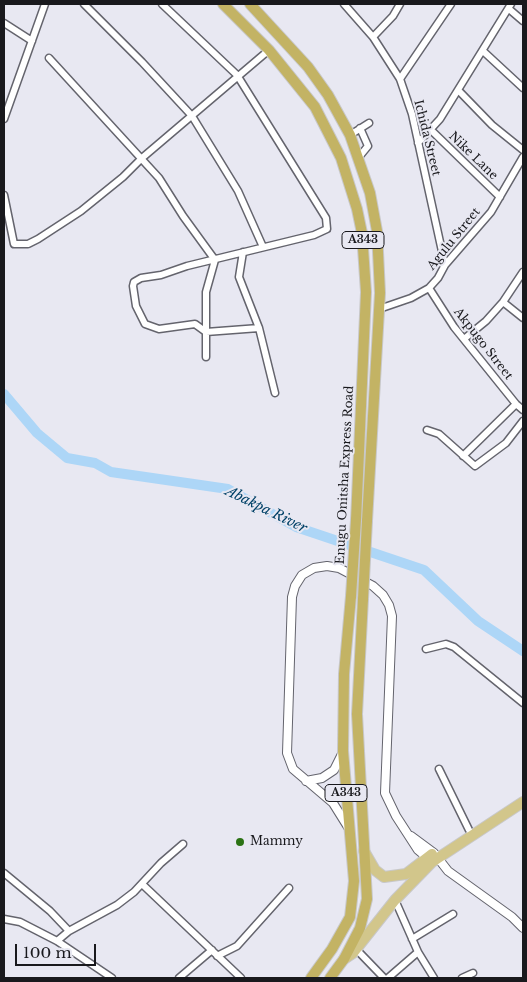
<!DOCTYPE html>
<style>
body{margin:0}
#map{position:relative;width:527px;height:982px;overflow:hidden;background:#e8e8f2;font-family:"Libre Baskerville",serif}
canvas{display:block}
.frame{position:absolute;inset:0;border:5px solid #19191d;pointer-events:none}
.scale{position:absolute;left:15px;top:944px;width:81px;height:22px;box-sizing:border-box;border:2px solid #19191d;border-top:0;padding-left:6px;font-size:15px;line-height:18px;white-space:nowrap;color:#19191d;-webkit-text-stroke:4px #e8e8f2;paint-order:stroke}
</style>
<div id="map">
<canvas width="527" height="982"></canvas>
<div class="frame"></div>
<div class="scale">100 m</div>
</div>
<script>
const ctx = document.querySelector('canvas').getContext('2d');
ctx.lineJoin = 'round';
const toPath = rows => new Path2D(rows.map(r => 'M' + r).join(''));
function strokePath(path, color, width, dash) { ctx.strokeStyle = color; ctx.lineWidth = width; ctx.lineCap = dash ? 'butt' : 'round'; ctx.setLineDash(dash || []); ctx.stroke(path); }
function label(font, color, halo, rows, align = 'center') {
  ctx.font = font + ' "Libre Baskerville",serif'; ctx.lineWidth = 4; ctx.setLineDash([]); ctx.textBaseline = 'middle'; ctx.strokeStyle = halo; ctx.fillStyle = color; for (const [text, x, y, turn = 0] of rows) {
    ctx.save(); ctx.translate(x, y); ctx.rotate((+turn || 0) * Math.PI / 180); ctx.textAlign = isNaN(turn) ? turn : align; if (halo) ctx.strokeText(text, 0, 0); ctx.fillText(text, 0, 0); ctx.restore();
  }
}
const river = toPath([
 [4,394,37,433,67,458,95,463,111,472,228,489,296,527,424,570,478,621,523,651]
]);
const minor = toPath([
 [84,4,142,62,192,116,238,191,263,247],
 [162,4,237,75,326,218,327,229,314,235,187,266,161,275,141,278,134,282,133,286,136,306,145,324,159,329,195,324,206,332,259,328],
 [344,4,373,37,400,79,412,114,445,265],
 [509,9,523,21],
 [4,23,32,41],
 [373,37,393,16,400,4],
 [483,51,523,88],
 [49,58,159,178,183,216,215,260],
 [400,79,451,4],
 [459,91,492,125,523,150],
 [4,119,45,4],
 [432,131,500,197],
 [350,135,369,123],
 [418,143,440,119,511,4],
 [359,157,368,146,360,128],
 [4,195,14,244,28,244,38,239,81,211,123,177,142,158,269,50],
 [243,252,239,277,259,328,275,393],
 [429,288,454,327,516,404,523,410],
 [503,302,523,318],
 [379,309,411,298,429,288,438,278,445,265,491,212,523,157],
 [464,339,486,321,503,302,523,272],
 [206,357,206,292,215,260],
 [427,430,439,434,475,466,506,443,523,421],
 [463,456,516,404],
 [426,649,446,644,454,647,523,703],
 [439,769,469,830],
 [4,873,50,911,69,931],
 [142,884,241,978],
 [395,900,418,952,434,978],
 [4,919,20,922,57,941,112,978],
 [412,939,453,914],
 [57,941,69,931,117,905,134,892,161,863,183,844],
 [356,949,384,978],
 [217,956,237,946,289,888],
 [179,978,212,950],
 [388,978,418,952],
 [462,978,473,973]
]);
const tertiary = toPath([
 [306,781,322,778,334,770,343,752],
 [348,827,333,803,293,769,287,753,292,597,295,586,302,575,314,568,327,566,339,568,373,586,383,595,389,605,392,616,385,793,396,816,418,850,431,861],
 [411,836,434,853,448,871,512,917,523,928]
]);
const primary = toPath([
 [364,851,375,870,384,877,406,874,432,854],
 [344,959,353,953,395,900,432,862,523,802]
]);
const trunk = toPath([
 [223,4,269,50,315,107,341,158,357,209,362,233,366,292,356,520],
 [250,4,308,67,328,95,350,135,370,193,377,231,380,293,367,521],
 [311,978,332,949,350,917,354,881,343,751,344,674,351,596],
 [330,978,344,959,360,928,367,899,357,714,363,599]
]);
const trunkBridge = toPath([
 [351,596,356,520],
 [363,599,367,521]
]);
const markers = [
 [240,842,5,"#2b7214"]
];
const shields = [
 [363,240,42],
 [346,793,42]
];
const shieldNames = [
 ["A343",363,240],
 ["A343",346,793]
];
const streetNames = [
 ["Ichida Street",427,138,76],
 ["Nike Lane",473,156,44],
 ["Agulu Street",454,239,-51],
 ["Akpugo Street",483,344,52],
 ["Enugu Onitsha Express Road",345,475,-87]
];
const poiNames = [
 ["Mammy",250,842]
];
const waterNames = [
 ["Abakpa River",266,510,26]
];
strokePath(river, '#add6f7', 10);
strokePath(minor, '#64646d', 9);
strokePath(tertiary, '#64646d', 10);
strokePath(primary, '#c8c8c9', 12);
strokePath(trunk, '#c8c8c9', 12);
strokePath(minor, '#fff', 6);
strokePath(tertiary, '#fff', 8);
strokePath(primary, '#d2c68b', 10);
strokePath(trunk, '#c3b364', 10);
strokePath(trunkBridge, '#c8c8c9', 12, []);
strokePath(trunkBridge, '#c3b364', 10);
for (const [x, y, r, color] of markers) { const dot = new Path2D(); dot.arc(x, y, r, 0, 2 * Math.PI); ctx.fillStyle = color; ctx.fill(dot); strokePath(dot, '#e8e8f2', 2); }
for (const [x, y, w] of shields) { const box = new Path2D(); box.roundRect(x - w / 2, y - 8.5, w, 17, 4); ctx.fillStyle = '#e8e8f2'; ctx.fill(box); strokePath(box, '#19191d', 1); }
label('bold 11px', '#19191d', null, shieldNames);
label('12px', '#19191d', '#e8e8f2', streetNames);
label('12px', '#19191d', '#e8e8f2', poiNames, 'left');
label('italic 14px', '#004167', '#e8e8f2', waterNames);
</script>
